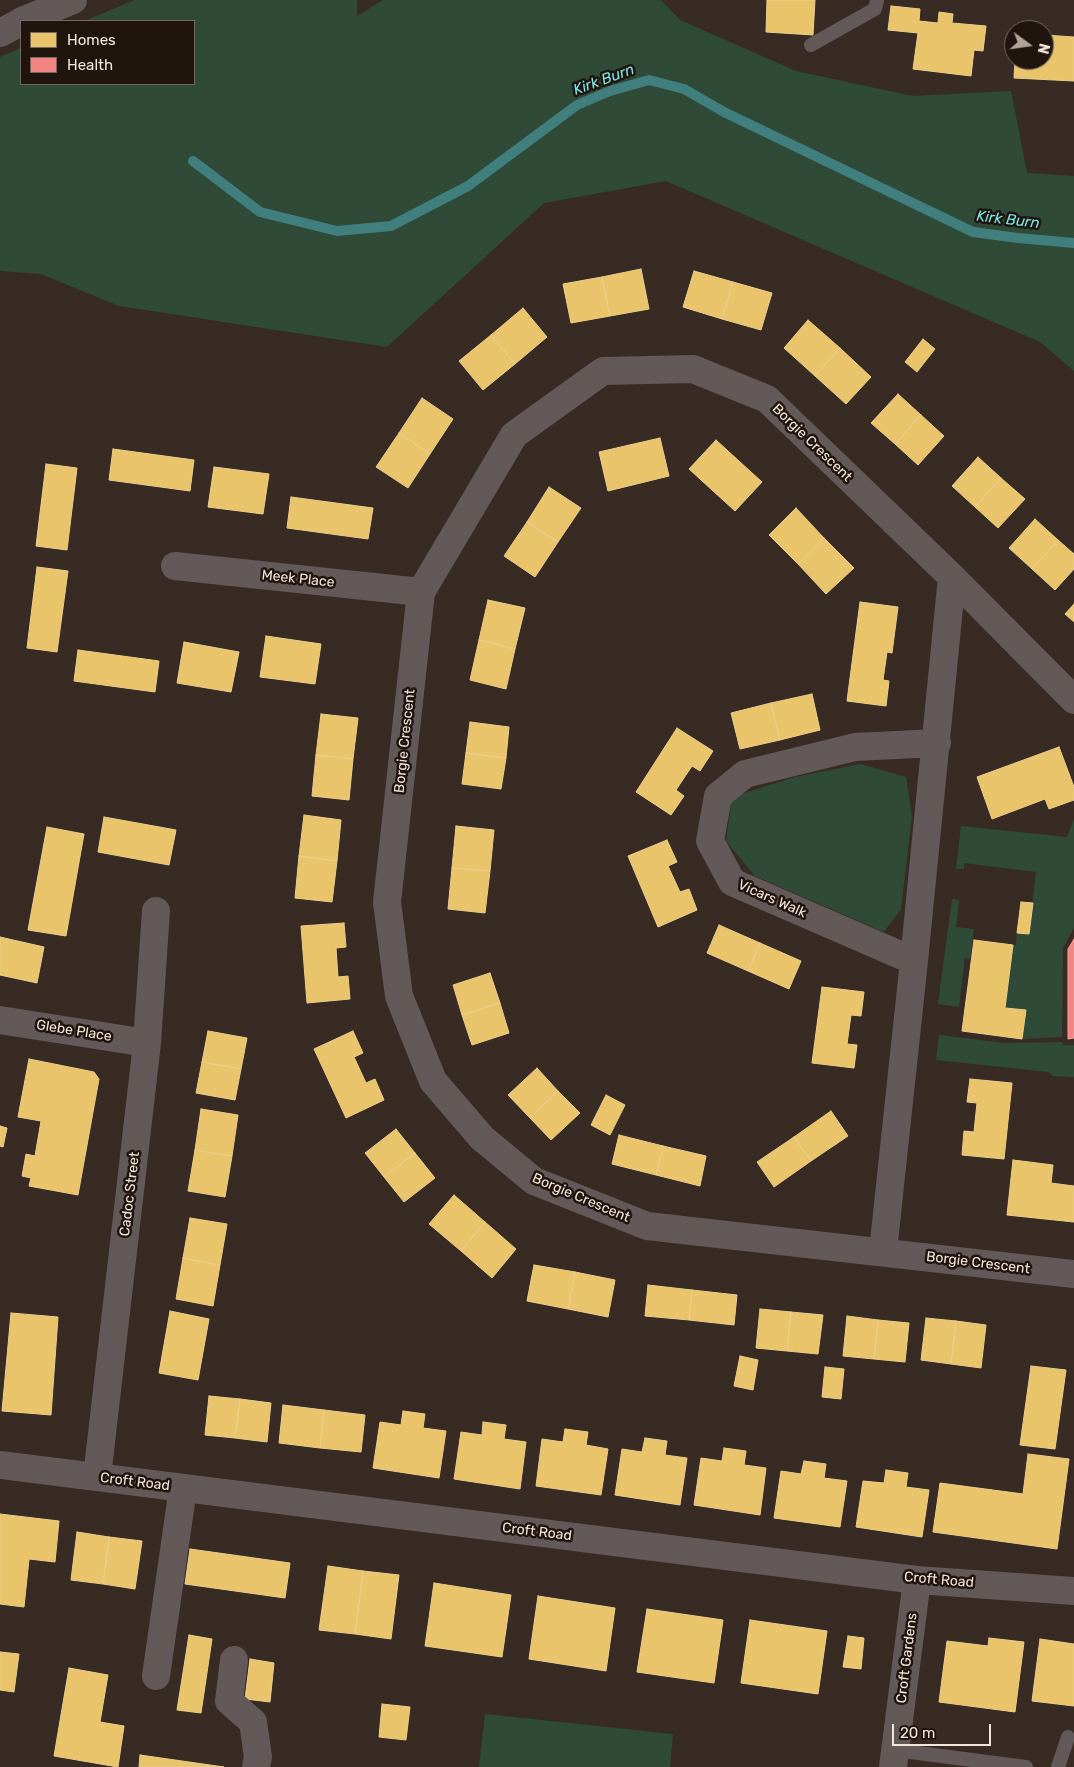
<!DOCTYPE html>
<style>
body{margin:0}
#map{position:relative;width:1074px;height:1767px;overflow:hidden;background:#382b23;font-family:Rubik,sans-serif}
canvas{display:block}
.legend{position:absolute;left:20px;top:20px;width:175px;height:65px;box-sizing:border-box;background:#1f150e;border:1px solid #746860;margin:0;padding:6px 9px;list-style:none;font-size:15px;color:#f4e5dc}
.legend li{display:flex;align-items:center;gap:10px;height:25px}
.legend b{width:25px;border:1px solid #746860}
.north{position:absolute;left:1004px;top:20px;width:50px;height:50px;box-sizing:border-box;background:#1f150e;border:1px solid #746860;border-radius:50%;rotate:104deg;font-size:14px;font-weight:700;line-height:20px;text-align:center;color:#f4e5dc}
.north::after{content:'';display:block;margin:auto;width:18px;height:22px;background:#b2a49b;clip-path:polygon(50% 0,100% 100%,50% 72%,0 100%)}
.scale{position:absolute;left:892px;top:1724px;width:99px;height:22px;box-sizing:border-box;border:2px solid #f4e5dc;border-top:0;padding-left:6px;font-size:15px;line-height:18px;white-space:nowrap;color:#f4e5dc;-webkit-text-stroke:4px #1f150e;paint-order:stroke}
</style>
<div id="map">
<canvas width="1074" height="1767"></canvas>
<ul class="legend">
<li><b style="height:14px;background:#e9c46a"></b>Homes</li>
<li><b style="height:14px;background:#f28482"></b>Health</li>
</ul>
<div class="north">N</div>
<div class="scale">20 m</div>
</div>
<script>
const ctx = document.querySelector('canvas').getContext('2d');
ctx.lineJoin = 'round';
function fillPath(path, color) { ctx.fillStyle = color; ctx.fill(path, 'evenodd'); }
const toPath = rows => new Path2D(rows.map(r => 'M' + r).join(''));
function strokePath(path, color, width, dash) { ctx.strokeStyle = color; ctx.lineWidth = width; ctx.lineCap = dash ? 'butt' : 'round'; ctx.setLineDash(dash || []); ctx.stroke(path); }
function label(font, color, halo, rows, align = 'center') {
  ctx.font = font + ' Rubik,sans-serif'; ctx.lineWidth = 5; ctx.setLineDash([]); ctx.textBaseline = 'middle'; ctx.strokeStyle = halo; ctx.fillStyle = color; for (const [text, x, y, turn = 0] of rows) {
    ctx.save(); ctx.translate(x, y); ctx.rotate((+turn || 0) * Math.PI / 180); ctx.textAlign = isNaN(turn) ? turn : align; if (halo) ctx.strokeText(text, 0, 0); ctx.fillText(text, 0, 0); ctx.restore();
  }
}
const green = toPath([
 [135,0,357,0,357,16,383,0,661,0,680,20,796,71,913,96,1011,91,1027,173,1074,176,1074,371,1040,342,666,181,544,203,387,347,119,306,41,274,0,271,0,57,21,48,21,84,194,84,194,21,84,21],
 [860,764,906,777,912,816,901,909,884,932,755,876,726,841,732,797,795,777],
 [1074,819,1074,928,1063,948,1062,1037,1022,1039,1025,1010,1005,1008,1013,945,1016,945,1017,933,1029,934,1036,872,964,863,964,869,956,869,961,826,1067,837],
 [952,899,959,900,956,927,974,929,970,959,965,958,959,1007,938,1004],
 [939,1035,1004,1043,1062,1042,1063,1045,1074,1045,1074,1077,1053,1076,1048,1072,936,1060],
 [485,1714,673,1734,670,1767,479,1767]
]);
const homes = toPath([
 [767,0,815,0,813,35,766,32,767,0],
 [891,6,920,9,919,21,938,23,939,12,953,14,952,23,986,26,983,51,974,50,971,76,913,69,918,33,888,30,891,6],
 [1044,35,1074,37,1074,81,1014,78,1015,60,1044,60,1044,35],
 [641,269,649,309,610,316,602,277,641,269],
 [694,271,733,282,722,319,683,307,694,271],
 [602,277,610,316,571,323,563,284,602,277],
 [733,282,772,293,761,330,722,319,733,282],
 [523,308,547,337,515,364,491,335,523,308],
 [808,320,840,348,815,376,784,348,808,320],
 [491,335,515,364,483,390,459,361,491,335],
 [923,339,935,349,917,372,905,362,923,339],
 [840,348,871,377,846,404,815,376,840,348],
 [898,394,921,415,895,444,871,423,898,394],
 [422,398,453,419,430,454,399,433,422,398],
 [921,415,944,436,918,465,895,444,921,415],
 [399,433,430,454,408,488,376,467,399,433],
 [660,438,669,476,608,491,599,452,660,438],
 [716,440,762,482,735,511,689,469,716,440],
 [113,449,194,460,190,491,109,480,113,449],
 [978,457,1001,478,975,507,952,486,978,457],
 [46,464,77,468,67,550,36,546,46,464],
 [214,467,269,474,263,514,208,507,214,467],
 [1001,478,1025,499,998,528,975,507,1001,478],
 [549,487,581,508,558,542,527,522,549,487],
 [291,497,373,508,368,539,287,528,291,497],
 [796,508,824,538,798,564,769,535,796,508],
 [1035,519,1058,540,1032,569,1009,548,1035,519],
 [527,522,558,542,535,577,504,556,527,522],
 [824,538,854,568,826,594,798,564,824,538],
 [1058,540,1074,554,1074,569,1055,590,1032,569,1058,540],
 [37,567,68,571,57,652,27,648,37,567],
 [488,600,525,608,515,649,479,640,488,600],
 [860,602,898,607,892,653,887,652,883,680,889,681,886,706,847,701,860,602],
 [1074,604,1074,622,1065,614,1074,604],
 [266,636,321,644,315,684,260,677,266,636],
 [479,640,515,649,506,689,470,680,479,640],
 [184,642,239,652,231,692,177,683,184,642],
 [78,650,159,661,155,692,74,681,78,650],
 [812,694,820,730,780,740,771,703,812,694],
 [771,703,780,740,740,749,731,713,771,703],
 [321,714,358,718,353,759,316,755,321,714],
 [470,722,509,727,506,758,466,753,470,722],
 [677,728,713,751,700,771,692,766,676,790,684,796,671,815,636,792,677,728],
 [1059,747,1074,787,1074,800,1049,809,1045,799,992,819,977,777,1059,747],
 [466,753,506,758,501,789,462,784,466,753],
 [316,755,353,759,349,800,312,796,316,755],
 [304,815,341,820,337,861,299,856,304,815],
 [104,817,176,830,169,865,98,852,104,817],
 [456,826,494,830,490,871,452,868,456,826],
 [47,827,84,834,66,936,28,930,47,827],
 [667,840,677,862,668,866,680,892,689,889,697,910,658,927,628,856,667,840],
 [299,856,337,861,332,902,295,898,299,856],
 [452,868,490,871,485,913,448,909,452,868],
 [1021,902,1033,903,1029,934,1017,933,1021,902],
 [344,923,346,947,336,948,338,977,348,976,350,999,307,1003,301,926,344,923],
 [719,925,760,943,748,971,707,953,719,925],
 [0,937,44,947,37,983,0,975,0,937],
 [974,940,1013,945,1005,1008,1026,1010,1022,1039,962,1031,974,940],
 [760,943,801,961,789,989,748,971,760,943],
 [490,973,500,1003,462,1015,453,985,490,973],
 [822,987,864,992,861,1016,851,1015,847,1044,857,1045,854,1068,812,1063,822,987],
 [500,1003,509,1033,472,1045,462,1015,500,1003],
 [208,1031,247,1038,241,1069,202,1062,208,1031],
 [353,1031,363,1053,354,1057,366,1083,375,1079,384,1100,346,1118,314,1049,353,1031],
 [29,1059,94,1072,99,1079,78,1195,29,1186,31,1178,22,1176,26,1154,35,1156,41,1121,18,1117,29,1059],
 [202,1062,241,1069,235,1100,196,1093,202,1062],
 [537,1068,558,1091,530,1118,508,1095,537,1068],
 [970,1079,1012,1083,1004,1159,962,1155,964,1131,974,1132,977,1103,967,1102,970,1079],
 [558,1091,580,1113,551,1140,530,1118,558,1091],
 [606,1095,625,1105,610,1135,591,1125,606,1095],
 [201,1109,238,1115,232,1156,195,1150,201,1109],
 [831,1111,848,1136,811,1161,794,1137,831,1111],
 [0,1126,7,1128,3,1147,0,1146,0,1126],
 [396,1129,415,1153,384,1177,365,1153,396,1129],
 [619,1135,663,1146,656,1175,612,1164,619,1135],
 [794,1137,811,1161,774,1187,757,1162,794,1137],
 [663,1146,706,1156,700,1186,656,1175,663,1146],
 [195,1150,232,1156,225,1197,188,1191,195,1150],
 [415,1153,435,1178,404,1202,384,1177,415,1153],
 [1013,1160,1053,1165,1051,1183,1074,1186,1074,1222,1007,1215,1013,1160],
 [454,1195,485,1222,461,1251,429,1224,454,1195],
 [190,1218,227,1224,220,1265,183,1258,190,1218],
 [485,1222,516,1249,492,1278,461,1251,485,1222],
 [183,1258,220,1265,213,1306,176,1299,183,1258],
 [534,1265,575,1272,568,1309,527,1301,534,1265],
 [575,1272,615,1280,608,1317,568,1309,575,1272],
 [648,1285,692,1290,689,1320,645,1316,648,1285],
 [692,1290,737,1295,734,1325,689,1320,692,1290],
 [760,1309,791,1312,787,1351,756,1348,760,1309],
 [170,1311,209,1319,198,1380,159,1373,170,1311],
 [791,1312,823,1315,818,1354,787,1351,791,1312],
 [11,1313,58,1317,51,1415,2,1411,11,1313],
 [847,1316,878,1320,874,1359,843,1356,847,1316],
 [926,1318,956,1321,951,1364,921,1360,926,1318],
 [878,1320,909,1323,905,1362,874,1359,878,1320],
 [956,1321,986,1325,981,1368,951,1364,956,1321],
 [740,1356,758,1360,753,1390,734,1386,740,1356],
 [1031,1366,1066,1370,1055,1449,1020,1445,1031,1366],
 [825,1367,844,1369,841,1399,822,1397,825,1367],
 [209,1396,240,1399,235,1438,205,1435,209,1396],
 [240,1399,271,1403,267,1442,235,1438,240,1399],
 [283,1405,324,1410,320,1448,279,1443,283,1405],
 [324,1410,365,1415,361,1452,320,1448,324,1410],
 [403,1411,425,1414,423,1428,446,1431,439,1478,373,1468,380,1422,401,1425,403,1411],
 [483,1422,506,1425,504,1439,526,1442,520,1489,454,1479,461,1432,482,1435,483,1422],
 [565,1429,588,1432,586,1445,608,1449,601,1495,536,1486,542,1439,563,1442,565,1429],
 [645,1438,667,1441,665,1455,687,1458,680,1505,615,1495,622,1449,642,1452,645,1438],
 [724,1448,746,1451,744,1465,766,1468,760,1515,694,1505,701,1458,722,1461,724,1448],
 [1028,1454,1069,1459,1057,1549,933,1532,940,1483,1023,1494,1028,1454],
 [804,1461,826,1464,824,1478,847,1481,840,1527,774,1518,781,1471,801,1474,804,1461],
 [886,1470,908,1473,906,1487,929,1490,922,1537,856,1527,863,1481,884,1483,886,1470],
 [0,1514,59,1521,55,1562,29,1559,24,1607,0,1604,0,1514],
 [77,1532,109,1537,103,1584,71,1580,77,1532],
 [109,1537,142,1541,135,1589,103,1584,109,1537],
 [190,1549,290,1563,285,1598,185,1584,190,1549],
 [328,1566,363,1571,355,1634,319,1630,328,1566],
 [363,1571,399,1575,391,1639,355,1634,363,1571],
 [434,1583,511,1595,502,1657,425,1646,434,1583],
 [538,1596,615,1608,606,1671,529,1659,538,1596],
 [647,1609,723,1620,714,1683,637,1672,647,1609],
 [750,1620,827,1631,818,1694,741,1683,750,1620],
 [189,1635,212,1639,201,1713,177,1710,189,1635],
 [848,1636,864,1638,861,1669,843,1667,848,1636],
 [989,1638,1024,1642,1015,1712,939,1702,947,1641,988,1646,989,1638],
 [1040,1639,1074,1644,1074,1706,1032,1701,1040,1639],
 [0,1652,19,1654,14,1692,0,1690,0,1652],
 [250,1659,274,1663,270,1702,245,1699,250,1659],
 [69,1668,108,1675,100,1722,124,1726,118,1767,54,1756,69,1668],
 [382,1704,410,1707,406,1740,379,1737,382,1704],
 [140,1755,224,1767,139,1767,140,1755]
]);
const health = toPath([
 [1074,939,1074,1038,1068,1039,1068,949,1074,939]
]);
const stream = toPath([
 [193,161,260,212,337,231,391,226,468,186,577,105,610,91,649,80,684,89,724,112,973,232,1018,238,1074,243]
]);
const lane = toPath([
 [811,45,875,9,877,0],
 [895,1750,1026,1767],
 [1058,1767,1068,1737]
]);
const street = toPath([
 [22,21,73,0],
 [0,33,21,22],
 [175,566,421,592],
 [1074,700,952,577,767,399,693,369,603,371,514,435,421,592,387,902,399,996,433,1081,482,1138,534,1181,647,1226,1074,1274],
 [914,961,732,882,710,841,718,796,745,774,855,747,937,743],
 [0,1020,147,1043],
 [883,1251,914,961,952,577],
 [0,1465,917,1580,1074,1591],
 [97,1477,147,1043,156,911],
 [234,1660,229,1701,253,1722,258,1757,256,1767],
 [156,1676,183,1488],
 [893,1767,917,1580]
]);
const streetNames = [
 ["Borgie Crescent",812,443,44],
 ["Meek Place",298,579,6],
 ["Borgie Crescent",405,741,-84],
 ["Vicars Walk",772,899,24],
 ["Glebe Place",74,1031,9],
 ["Cadoc Street",130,1194,-83],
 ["Borgie Crescent",581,1198,23],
 ["Borgie Crescent",978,1263,7],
 ["Croft Road",135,1482,7],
 ["Croft Road",537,1532,7],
 ["Croft Road",939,1580,5],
 ["Croft Gardens",907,1658,-83]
];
const waterNames = [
 ["Kirk Burn",604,80,-20],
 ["Kirk Burn",1008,220,7]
];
fillPath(green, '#2f4b37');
fillPath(homes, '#e9c46a');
strokePath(homes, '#ecce8c', 1);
fillPath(health, '#f28482');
strokePath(health, '#f3a19d', 1);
strokePath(stream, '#407f7e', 10);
strokePath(lane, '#625958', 14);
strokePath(street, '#625958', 28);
label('14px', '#f4e5dc', '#1f150e', streetNames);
label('italic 15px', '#7be7e8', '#1f150e', waterNames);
</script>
